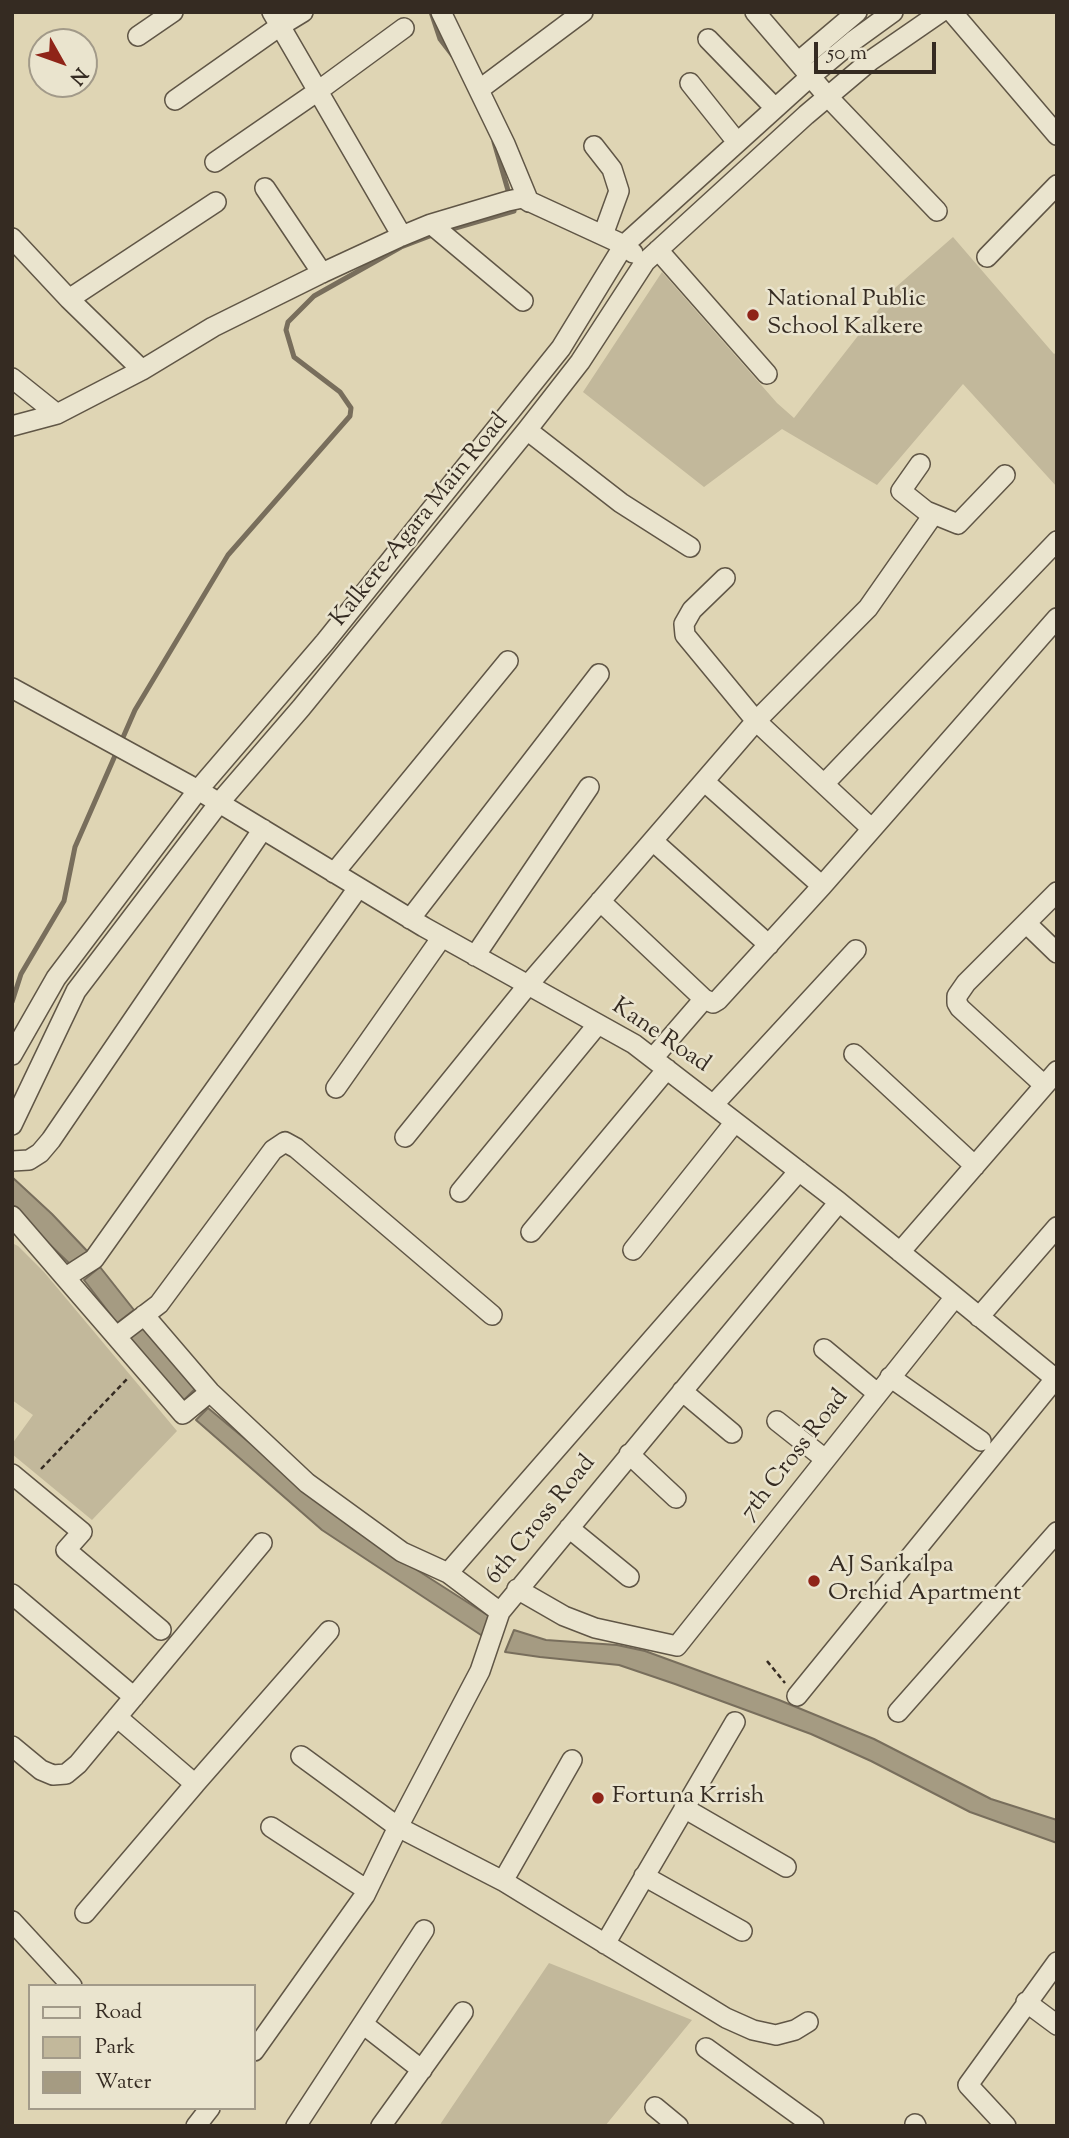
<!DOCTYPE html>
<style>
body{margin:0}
#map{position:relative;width:1069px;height:2138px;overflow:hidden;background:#dfd5b4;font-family:"Sorts Mill Goudy",serif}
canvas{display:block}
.frame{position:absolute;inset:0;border:14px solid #352b22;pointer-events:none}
.legend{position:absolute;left:28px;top:1984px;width:228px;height:126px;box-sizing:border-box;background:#eae4ce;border:2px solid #a29a89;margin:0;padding:9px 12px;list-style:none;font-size:21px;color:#352b22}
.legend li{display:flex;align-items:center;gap:14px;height:35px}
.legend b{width:35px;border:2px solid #a29a89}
.north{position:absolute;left:28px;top:28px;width:70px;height:70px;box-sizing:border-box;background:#eae4ce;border:2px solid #a29a89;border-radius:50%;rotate:130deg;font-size:19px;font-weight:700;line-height:28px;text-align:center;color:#352b22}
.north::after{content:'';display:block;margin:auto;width:24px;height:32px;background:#8f2418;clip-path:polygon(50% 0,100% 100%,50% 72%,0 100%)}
.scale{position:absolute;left:814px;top:42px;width:122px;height:32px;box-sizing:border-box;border:4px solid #352b22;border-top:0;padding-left:9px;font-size:21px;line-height:24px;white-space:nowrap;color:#352b22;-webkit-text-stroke:5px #eae4ce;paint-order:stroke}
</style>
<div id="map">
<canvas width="1069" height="2138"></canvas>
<div class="frame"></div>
<ul class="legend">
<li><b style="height:9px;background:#eae4ce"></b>Road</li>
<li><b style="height:19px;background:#c2b89b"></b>Park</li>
<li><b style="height:19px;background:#a59b82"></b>Water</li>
</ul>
<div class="north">N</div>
<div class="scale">50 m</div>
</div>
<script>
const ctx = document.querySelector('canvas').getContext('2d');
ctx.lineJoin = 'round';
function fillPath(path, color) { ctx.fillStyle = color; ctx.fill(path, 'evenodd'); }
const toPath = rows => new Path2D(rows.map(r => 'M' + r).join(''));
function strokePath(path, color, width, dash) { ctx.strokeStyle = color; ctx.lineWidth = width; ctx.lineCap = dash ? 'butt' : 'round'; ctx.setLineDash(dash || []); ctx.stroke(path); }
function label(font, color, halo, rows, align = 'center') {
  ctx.font = font + ' "Sorts Mill Goudy",serif'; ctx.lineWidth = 5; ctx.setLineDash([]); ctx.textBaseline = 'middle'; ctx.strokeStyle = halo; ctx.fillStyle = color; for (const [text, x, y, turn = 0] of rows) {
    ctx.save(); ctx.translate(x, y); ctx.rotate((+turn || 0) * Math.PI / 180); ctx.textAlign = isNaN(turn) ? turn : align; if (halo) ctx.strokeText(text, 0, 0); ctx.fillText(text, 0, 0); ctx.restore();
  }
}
const green = toPath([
 [953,237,1054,354,1057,352,1057,487,963,384,877,485,782,429,704,487,583,392,662,272,777,403,794,418,896,287],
 [12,1243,18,1246,44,1272,177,1431,92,1520,12,1454,12,1444,33,1415,12,1400],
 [549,1963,692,2020,605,2126,439,2126]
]);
const water = toPath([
 [12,1177,52,1214,90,1254,73,1267,12,1208,12,1177],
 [100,1267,134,1310,117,1323,84,1280,100,1267],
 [146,1326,196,1388,181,1403,128,1338,146,1326],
 [208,1408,353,1529,492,1618,487,1639,322,1530,196,1420,208,1408],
 [514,1630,546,1640,617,1645,645,1651,779,1700,874,1739,991,1799,1057,1820,1057,1843,970,1812,871,1761,811,1734,675,1684,619,1665,540,1657,505,1652,514,1630]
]);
const stream = toPath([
 [431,12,440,39,453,56],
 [445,231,514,211,494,142],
 [12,1002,21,974,64,901,75,847,135,710,228,555,350,416,351,408,340,392,294,357,286,330,288,322,314,296,401,247,435,234]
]);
const path = toPath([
 [41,1469,128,1378],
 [767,1661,785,1683]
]);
const minor = toPath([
 [272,12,402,236],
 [441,12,505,144,529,202],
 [755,12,828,97,937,211],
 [952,12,1057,135],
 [138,36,173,12],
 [708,39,775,108],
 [798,62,857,12],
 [690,83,737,142],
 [480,89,583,12],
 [175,100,280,26,303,12],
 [594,146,612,169,619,191,603,235],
 [215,162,318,91,404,28],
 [265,188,322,273],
 [431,224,523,301],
 [12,238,69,299,142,370],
 [658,250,767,374],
 [987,257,1057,185],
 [69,299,216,202],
 [12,378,57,414],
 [12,426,57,414,142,370,213,327,322,273,402,236,431,224,508,201,522,198,624,245,633,253],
 [527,430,621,503,690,547],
 [920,464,901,491,926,511,958,524,1005,475],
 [725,578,692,610,684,624,685,635,756,721,872,829],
 [12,688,198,790,424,927,634,1044,839,1202,1057,1380],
 [705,782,822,886],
 [824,784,1057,541],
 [653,841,769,945],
 [334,873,508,661],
 [600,901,704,999,713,1003,718,1000,822,886,1057,618],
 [410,919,599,674],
 [1026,923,1057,953],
 [475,956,589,787],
 [854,1054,975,1166],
 [12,1055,56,978,198,790,325,642,561,348,624,245,811,76,853,41,893,12],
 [653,1058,704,999],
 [1044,1085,960,1008,957,1003,957,996,966,983,1057,892],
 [336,1088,442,937],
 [714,1104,856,950],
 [12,1125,76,991,219,803,301,708,527,430,580,362,645,262,806,115,870,61,941,12],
 [405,1137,528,985,756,721,868,608,933,515],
 [12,1161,29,1160,40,1153,51,1140,263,829],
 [460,1192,598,1024],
 [12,1216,183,1414,210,1392],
 [531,1232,667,1069],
 [633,1250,735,1122],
 [900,1252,1057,1071],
 [66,1277,94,1259,358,888],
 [144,1315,210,1392,307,1483,402,1552,448,1573,500,1612],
 [979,1317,1057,1227],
 [117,1336,159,1304,273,1150,285,1142,296,1148,492,1315],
 [824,1349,877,1393],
 [890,1377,981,1441],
 [682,1391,732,1433],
 [777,1421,825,1459],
 [629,1454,676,1498],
 [12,1474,82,1532,66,1550,161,1630],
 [569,1528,629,1577],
 [448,1573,799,1171],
 [517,1589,564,1616,595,1628,677,1646,955,1297],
 [12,1594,134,1697],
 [797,1696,1055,1379],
 [898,1712,1057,1532],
 [12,1746,41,1770,53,1775,66,1774,78,1764,262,1543],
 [301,1756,398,1827,503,1881,726,2018,753,2030,776,2035,795,2030,808,2022],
 [195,1784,329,1631],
 [684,1808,786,1867],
 [271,1827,367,1890],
 [644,1876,742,1931],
 [503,1881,572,1760],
 [85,1913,195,1784,117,1717],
 [12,1921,72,1986],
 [605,1944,735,1722],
 [1026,2002,1057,2025],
 [363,2024,422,2070],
 [706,2048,814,2126],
 [254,2051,365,1895,398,1827,480,1671,500,1612,839,1202],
 [655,2107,678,2126],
 [915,2124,916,2126],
 [196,2126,210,2108],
 [296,2126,424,1930],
 [381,2126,463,2012],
 [1006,2126,968,2085,1057,1962]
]);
const markers = [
 [753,315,7,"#8f2418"],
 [814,1581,7,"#8f2418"],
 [598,1798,7,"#8f2418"]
];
const poiNames = [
 ["National Public",767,301],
 ["School Kalkere",767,329],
 ["AJ Sankalpa",828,1567],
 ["Orchid Apartment",828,1595],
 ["Fortuna Krrish",612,1798]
];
const streetNames = [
 ["Kalkere-Agara Main Road",421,521,-51],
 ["Kane Road",660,1037,34],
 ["7th Cross Road",796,1456,-52],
 ["6th Cross Road",542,1521,-51]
];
fillPath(green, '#c2b89b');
fillPath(water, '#a59b82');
strokePath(water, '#786e5c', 2);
strokePath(stream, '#786e5c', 5);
strokePath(minor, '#605646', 22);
strokePath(path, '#352b22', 2.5, [5, 3.5]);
strokePath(minor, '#eae4ce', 19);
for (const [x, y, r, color] of markers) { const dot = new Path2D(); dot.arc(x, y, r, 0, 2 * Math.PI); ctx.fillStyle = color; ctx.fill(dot); strokePath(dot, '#eae4ce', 2.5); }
label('24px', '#352b22', '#eae4ce', poiNames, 'left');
label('24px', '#352b22', '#eae4ce', streetNames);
</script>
